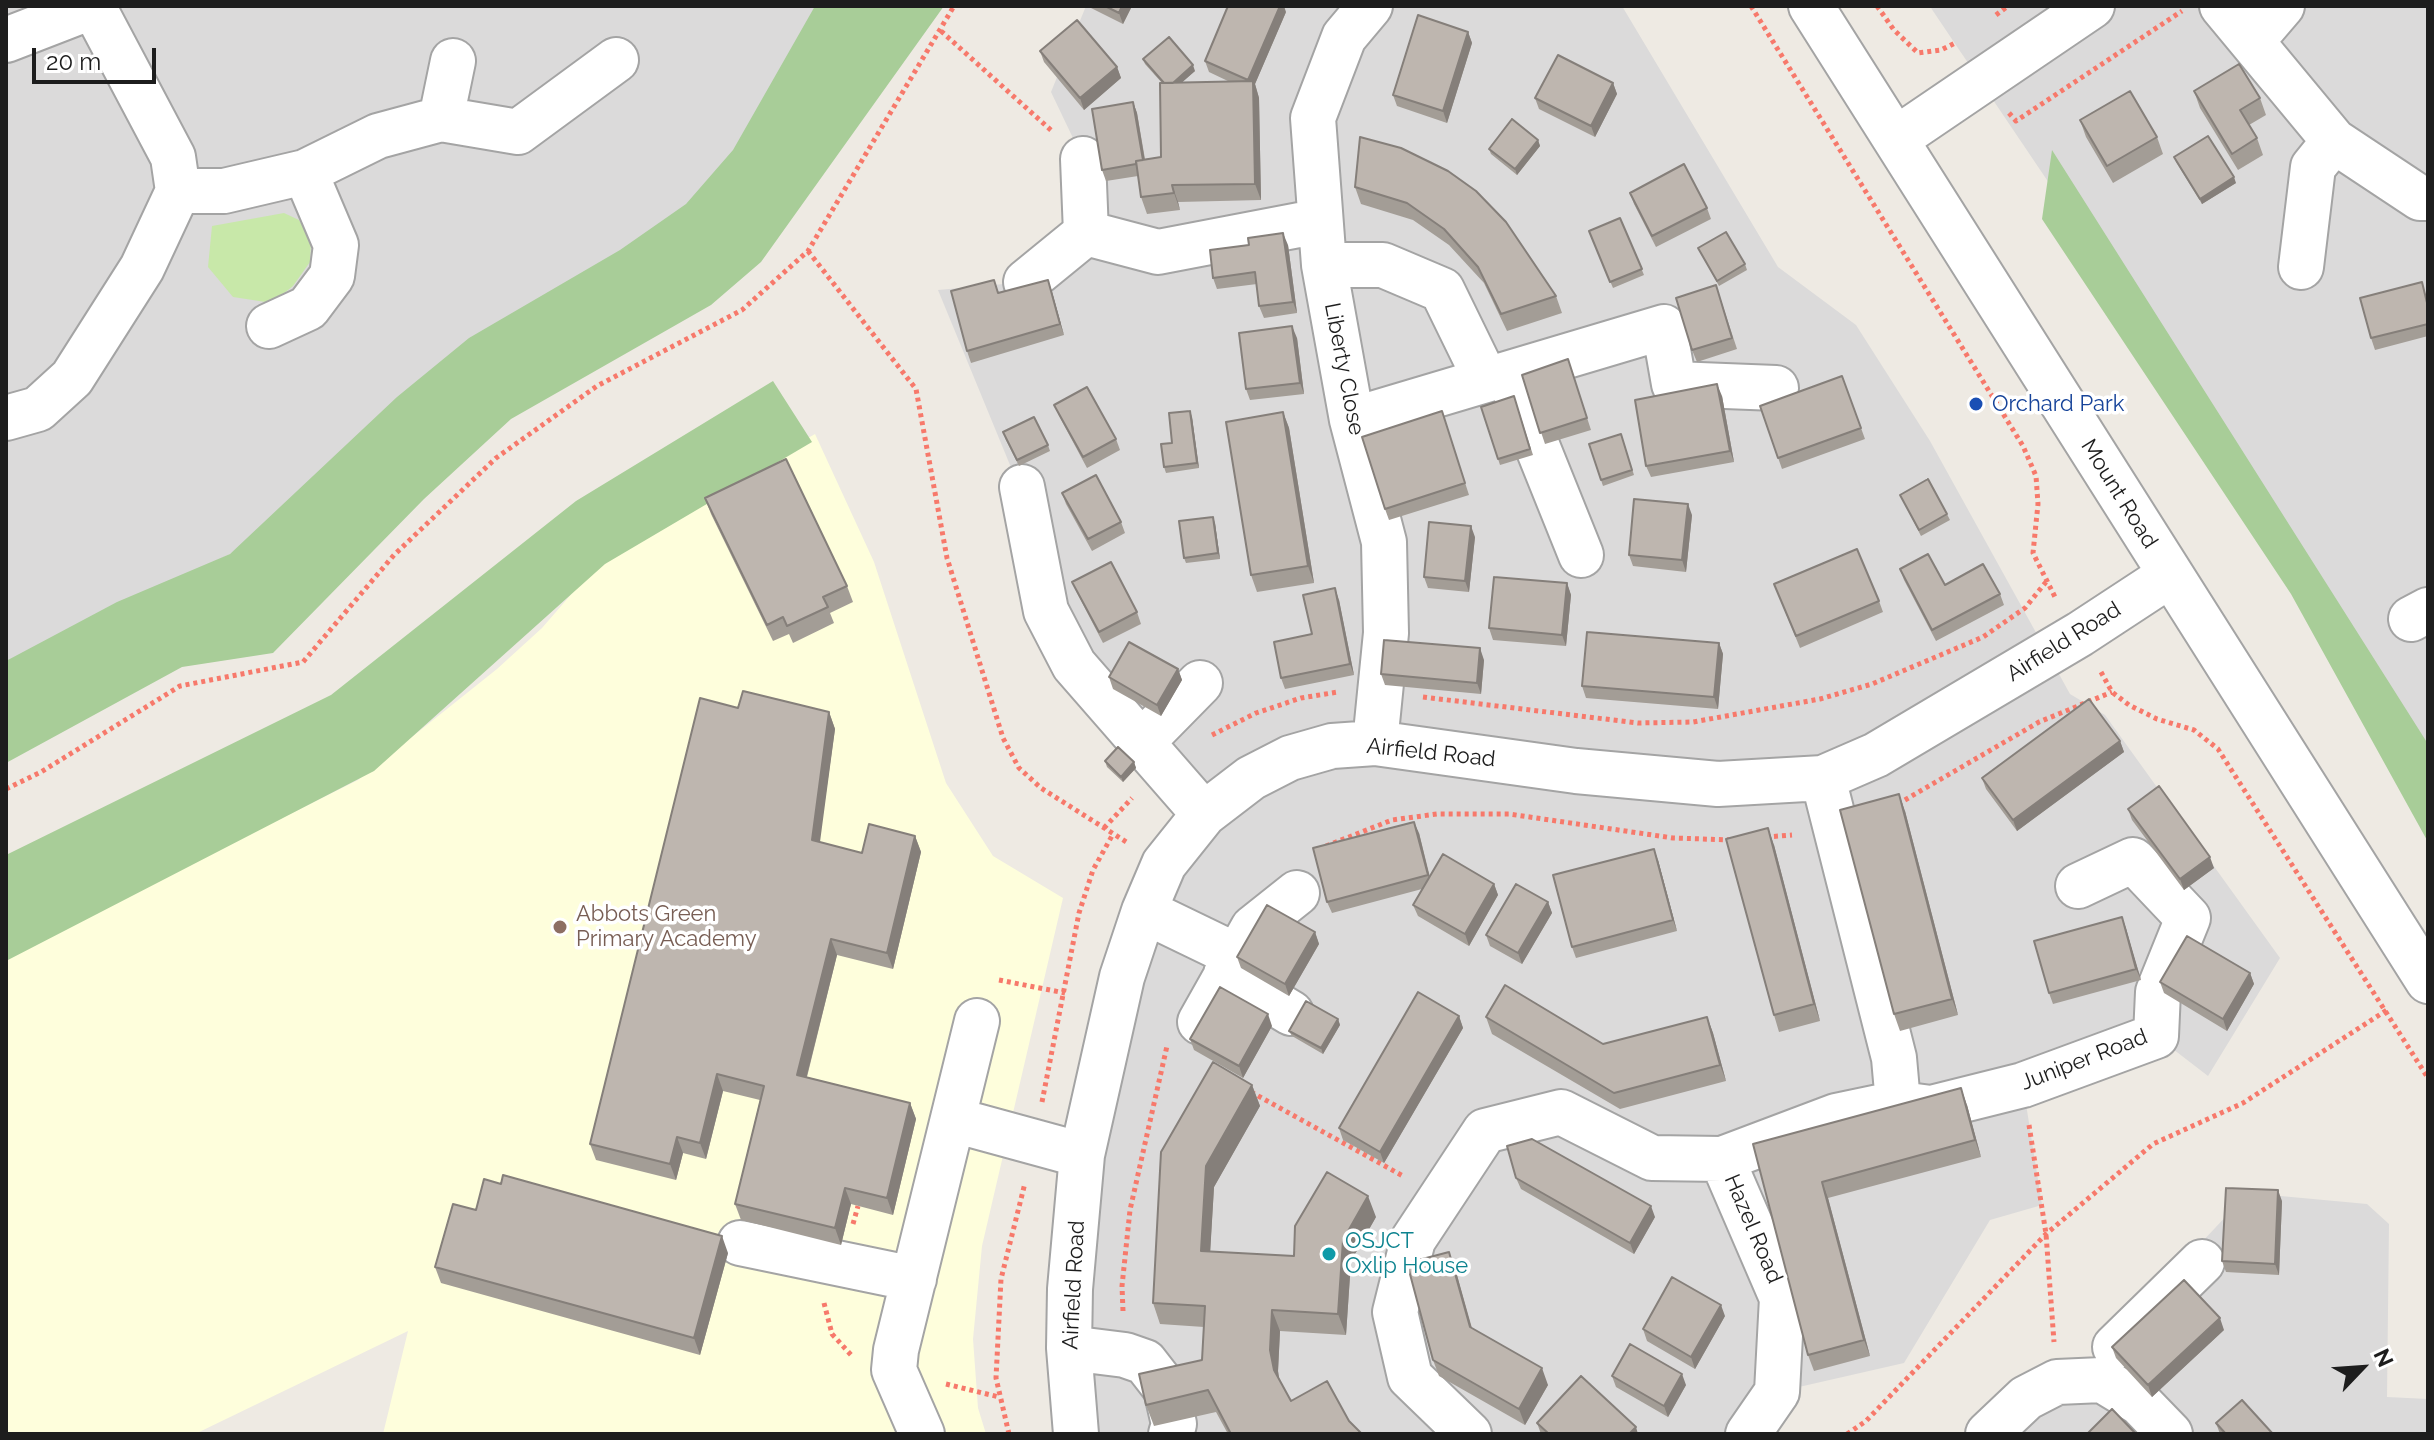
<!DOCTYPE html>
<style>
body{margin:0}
#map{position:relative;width:2434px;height:1440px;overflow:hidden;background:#eeeae3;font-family:Raleway,sans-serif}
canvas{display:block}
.frame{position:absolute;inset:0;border:8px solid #1d1d1d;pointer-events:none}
.north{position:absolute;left:2322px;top:1328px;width:80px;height:80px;-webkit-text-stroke:6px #fff;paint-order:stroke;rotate:65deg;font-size:22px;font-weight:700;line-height:32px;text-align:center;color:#1d1d1d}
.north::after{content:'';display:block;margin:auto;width:28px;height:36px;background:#1d1d1d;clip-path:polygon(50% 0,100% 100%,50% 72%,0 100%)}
.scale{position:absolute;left:32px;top:48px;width:124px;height:36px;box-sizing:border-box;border:4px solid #1d1d1d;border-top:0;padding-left:10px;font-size:24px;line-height:28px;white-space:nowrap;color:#1d1d1d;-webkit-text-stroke:6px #fff;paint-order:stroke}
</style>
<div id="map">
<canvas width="2434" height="1440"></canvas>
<div class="frame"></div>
<div class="north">N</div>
<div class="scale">20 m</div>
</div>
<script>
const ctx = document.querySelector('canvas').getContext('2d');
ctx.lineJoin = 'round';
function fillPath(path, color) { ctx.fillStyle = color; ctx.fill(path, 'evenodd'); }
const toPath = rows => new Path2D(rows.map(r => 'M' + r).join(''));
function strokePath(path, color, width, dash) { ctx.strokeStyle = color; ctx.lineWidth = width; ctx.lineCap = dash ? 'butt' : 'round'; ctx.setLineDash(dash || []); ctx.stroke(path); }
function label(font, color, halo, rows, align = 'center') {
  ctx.font = font + ' Raleway,sans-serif'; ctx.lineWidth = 7; ctx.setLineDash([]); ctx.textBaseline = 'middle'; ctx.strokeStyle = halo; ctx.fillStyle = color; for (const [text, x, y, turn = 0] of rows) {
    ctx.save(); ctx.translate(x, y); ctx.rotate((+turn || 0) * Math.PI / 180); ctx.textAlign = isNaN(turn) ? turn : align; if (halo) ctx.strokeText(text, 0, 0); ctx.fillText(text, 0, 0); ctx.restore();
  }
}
const residential = toPath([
 [6,6,824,6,710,200,230,554,6,668],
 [1086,6,1622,6,1778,267,1856,325,1930,441,2070,694,2105,715,2280,958,2208,1076,2156,1036,2023,1085,2042,1205,1990,1220,1904,1363,1777,1392,1748,1434,1076,1434,1069,1348,1122,977,1204,814,1044,621,1010,465,938,290,1026,282,1086,233,1083,159,1051,92],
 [1930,6,2428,6,2428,745,1933,11],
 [2248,1193,2367,1204,2389,1224,2387,1397,2428,1399,2428,1434,1988,1434,2102,1380,2101,1349]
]);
const education = toPath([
 [815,434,874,562,946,783,993,856,1063,898,982,1246,973,1339,978,1408,986,1434,383,1434,408,1331,195,1434,6,1434,6,956,358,780,497,669,542,628,588,575,652,528]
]);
const grass = toPath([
 [284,213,299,220,311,241,310,262,293,286,272,303,233,297,208,267,212,226]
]);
const forest = toPath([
 [815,6,944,6,761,262,711,305,511,419,424,499,273,653,182,667,6,763,6,661,117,602,230,554,397,397,469,338,620,250,686,204,733,150],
 [2052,150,2428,744,2428,842,2291,594,2042,219],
 [773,381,812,442,605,564,374,771,6,961,6,855,331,695,576,501]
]);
const path = toPath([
 [1751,6,2023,446,2036,476,2038,504,2033,553,2056,599],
 [1877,6,1894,30,1918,53,1941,50,1955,43],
 [1996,15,2008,6],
 [941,31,1053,132],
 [2009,113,2016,121,2182,11],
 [808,251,916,389,947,558,1003,738,1019,768,1041,788,1128,843],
 [2101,672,2112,692,2129,705,2157,719,2194,730,2218,749,2428,1078],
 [1423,697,1638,723,1693,722,1820,699,1872,684,1983,637,2025,608,2046,582],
 [1212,735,1256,713,1301,698,1338,692],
 [6,789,41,772,180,686,303,662,394,555,496,458,597,386,742,310,808,251,954,6],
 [1898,804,2039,722,2112,692],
 [1104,828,1132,798],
 [1766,837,1792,835],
 [1326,846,1392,820,1437,814,1509,814,1673,838,1733,840],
 [999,980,1065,993],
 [1251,1092,1403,1176],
 [1042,1102,1079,913,1093,870,1113,834],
 [2029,1125,2046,1234,2054,1342],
 [853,1224,858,1206],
 [824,1303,832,1334,852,1356],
 [1123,1311,1122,1286,1130,1210,1167,1046],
 [946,1384,999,1397],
 [1009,1434,996,1378,1001,1279,1025,1183],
 [1847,1434,1866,1421,2046,1234,2153,1144,2243,1103,2387,1010]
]);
const minor = toPath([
 [1370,6,1344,37,1313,118,1324,265,1352,420,1384,542,1386,633,1375,743],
 [1811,6,2428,981],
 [2222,6,2334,141,2420,198,2428,198],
 [6,40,94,6],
 [2252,41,2282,6],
 [441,119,453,61],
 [1896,139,2092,6],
 [178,191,224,191,305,172,378,136,441,119,518,132,616,60],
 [1086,233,1158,252,1320,221],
 [1324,265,1383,265,1442,290,1485,378],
 [2301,267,2313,167,2334,141],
 [1026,282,1086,233,1083,159],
 [269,326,308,308,332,276,336,245,305,172],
 [1509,376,1581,555],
 [6,418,38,409,72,378,142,268,178,191,173,157,93,6],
 [1352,420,1664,327,1674,384,1776,388],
 [1022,487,1046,611,1074,665,1204,814],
 [2411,619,2428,610],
 [1141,743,1200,683],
 [1144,911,1235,955],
 [1226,974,1291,1013],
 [1200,1022,1253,928,1297,893],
 [1908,1105,1931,1108,2023,1085,2156,1036,2158,992,2188,918,2133,860,2078,886],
 [954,1120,1082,1155],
 [1722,1159,1782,1298,1777,1392,1748,1434],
 [740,1243,914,1279],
 [2115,1347,2202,1262],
 [1069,1348,1125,1355,1145,1362,1166,1389,1174,1424,1171,1434],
 [922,1434,894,1370,896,1350,977,1021],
 [1076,1434,1069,1348,1070,1289,1082,1155,1122,977,1144,911,1164,864,1204,814,1251,778,1290,758,1332,746,1375,743,1576,771,1718,784,1823,778,1876,755,2080,634,2170,575],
 [1469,1434,1410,1377,1395,1312,1413,1240,1485,1131,1561,1112,1652,1158,1722,1159,1836,1116,1898,1103,1894,1058,1823,778],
 [1988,1434,2026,1398,2057,1382,2102,1380,2140,1403,2170,1434]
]);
const wall = toPath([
 [1087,6,1132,6,1123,24],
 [1286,12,1255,84,1259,98,1261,200,1178,202,1180,210,1147,214,1141,197,1138,176,1106,181,1102,170,1133,102,1137,113,1145,159,1161,157,1162,83,1145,64,1143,59,1195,71,1182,82,1230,82,1209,72,1205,61],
 [1468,32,1472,43,1447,123,1397,106,1393,95],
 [1040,51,1117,67,1121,78,1084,110,1044,62],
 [1613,83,1617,94,1595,137,1539,109,1535,98],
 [2194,91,2260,98,2266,115,2249,125,2257,138,2263,155,2238,170,2200,108],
 [2080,120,2157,137,2163,154,2113,183,2086,137],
 [1360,137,1556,296,1562,313,1507,331,1484,283,1449,245,1413,220,1361,204,1355,187],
 [1538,140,1540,146,1517,175,1491,154,1489,149],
 [2174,157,2236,183,2202,204,2176,162],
 [1630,193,1707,208,1711,219,1656,247,1634,204],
 [1620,218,1644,275,1613,288,1589,231],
 [1288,245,1297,313,1264,318,1259,306,1257,284,1217,289,1213,278],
 [1698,248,1745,264,1747,270,1719,286],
 [2422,282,2428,303,2428,336,2375,350,2371,338],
 [1716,285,1737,349,1697,362,1692,350],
 [1052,292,1064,335,971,363,967,351,999,293],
 [1297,338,1304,394,1250,400,1246,389],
 [1568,359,1591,430,1545,444,1522,375],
 [1842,376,1865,439,1782,469,1760,406],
 [1514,396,1533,455,1500,465,1481,407],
 [1722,396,1734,462,1651,477,1646,466],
 [1054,405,1116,439,1120,450,1087,468,1059,416],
 [1442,411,1469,495,1389,520,1385,509],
 [1283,412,1289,428,1314,583,1257,592,1251,575],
 [1192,417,1199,468,1166,473,1164,467,1172,443],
 [1621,434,1634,475,1603,486,1589,444],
 [1005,438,1048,445,1050,451,1019,466],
 [1062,493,1121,522,1125,533,1092,551,1066,504],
 [1900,495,1947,514,1950,520,1921,536],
 [705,498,847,586,853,602,830,613,834,623,793,643,789,634,773,641,711,514],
 [1692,515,1686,572,1633,566,1629,555],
 [1215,523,1220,559,1186,563,1184,558],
 [1475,537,1469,592,1428,588,1424,577],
 [1900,569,1945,585,2000,594,2004,605,1936,641,1904,580],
 [1072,582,1137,612,1141,624,1103,643,1077,593],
 [1567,583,1571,595,1566,646,1493,640,1489,628],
 [1774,584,1879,601,1883,612,1800,648],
 [1339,600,1354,675,1285,689,1281,678,1312,634],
 [1719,643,1723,654,1718,709,1586,698,1582,686],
 [1484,660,1481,694,1385,685,1381,674],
 [1178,669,1182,680,1161,716,1113,689,1109,677],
 [738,708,829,712,835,729,819,842,862,853,915,836,921,852,893,969,837,955,807,1077,910,1103,916,1119,893,1215,851,1204,841,1245,741,1220,735,1204,760,1100,723,1091,706,1159,683,1153,676,1180,596,1160,590,1144],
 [2120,741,2124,752,2017,831,1986,789,1982,778],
 [1105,761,1134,762,1136,768,1123,782,1107,767],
 [2128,809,2214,868,2184,890,2132,820],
 [1905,811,1958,1015,1900,1031,1894,1014],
 [1419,833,1430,877,1494,884,1498,895,1469,946,1418,916,1413,905,1422,889,1332,913,1327,902],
 [1774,845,1820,1021,1779,1032,1774,1015],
 [1658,860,1677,931,1576,958,1572,947],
 [1548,902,1552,913,1522,964,1490,946,1486,935],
 [2122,917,2141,980,2053,1004,2049,993],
 [1315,932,1319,944,1289,996,1241,968,1237,957],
 [2250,973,2254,984,2227,1031,2164,993,2160,982],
 [1459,1016,1463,1028,1384,1163,1343,1140,1339,1128],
 [1486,1017,1603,1044,1707,1017,1713,1033,1726,1081,1620,1109,1492,1034],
 [1338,1019,1340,1025,1323,1054,1292,1036,1289,1031],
 [1272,1026,1243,1078,1194,1050,1190,1039],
 [1252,1085,1260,1106,1214,1187,1210,1252,1294,1256,1376,1217,1351,1261,1346,1335,1280,1331,1278,1371,1279,1379,1291,1401,1349,1421,1362,1434,1228,1434,1216,1412,1154,1426,1146,1405,1202,1360,1204,1327,1160,1324,1153,1303],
 [1967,1105,1981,1157,1828,1198,1870,1356,1814,1371,1808,1355,1753,1144],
 [1516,1178,1655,1217,1634,1254,1521,1189],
 [2282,1201,2279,1275,2226,1272,2222,1261],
 [476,1210,728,1253,700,1355,441,1283,435,1267],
 [1455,1268,1472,1328,1548,1385,1525,1425,1439,1376,1433,1360],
 [1725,1316,1695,1369,1647,1341,1643,1329],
 [2224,1330,2152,1397,2116,1358,2112,1347],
 [1612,1376,1686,1385,1668,1417,1616,1387],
 [1537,1423,1638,1434,1541,1434],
 [2216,1423,2273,1434,2220,1434]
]);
const shadedWall = toPath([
 [1122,6,1132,6,1123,24,1119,13],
 [1280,6,1284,6,1286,12,1255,84,1259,98,1261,200,1255,184,1252,91,1248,80],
 [1468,32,1472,43,1447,123,1443,111],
 [1193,65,1195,71,1170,93,1168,87],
 [1117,67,1121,78,1084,110,1080,98],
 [1613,83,1617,94,1595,137,1591,126],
 [1133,102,1137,113,1147,174,1143,163],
 [1538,140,1540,146,1517,175,1515,169],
 [2234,177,2236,183,2202,204,2200,199],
 [1172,185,1178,202,1180,210,1174,193],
 [1283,233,1288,245,1297,313,1293,302],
 [1048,280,1052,292,1064,335,1060,324],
 [1292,326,1297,338,1304,394,1300,383],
 [1717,384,1722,396,1734,462,1730,451],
 [1190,411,1192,417,1199,468,1197,463],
 [1283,412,1289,428,1314,583,1308,566],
 [1688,504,1692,515,1686,572,1682,560],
 [1213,517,1215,523,1220,559,1218,553],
 [1471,526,1475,537,1469,592,1465,581],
 [1567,583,1571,595,1566,646,1562,635],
 [1335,588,1339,600,1354,675,1350,664],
 [1719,643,1723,654,1718,709,1714,697],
 [1480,648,1484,660,1481,694,1477,683],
 [1178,669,1182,680,1161,716,1157,705],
 [829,712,835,729,818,857,812,840],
 [2120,741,2124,752,2017,831,2013,820],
 [1134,762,1136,768,1123,782,1121,777],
 [1899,794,1905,811,1958,1015,1952,999],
 [1414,822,1419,833,1432,887,1428,875],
 [1768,828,1774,845,1820,1021,1814,1004],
 [915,836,921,852,893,969,887,953],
 [1654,849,1658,860,1677,931,1673,920],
 [2210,857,2214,868,2184,890,2180,879],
 [1494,884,1498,895,1469,946,1465,934],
 [1548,902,1552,913,1522,964,1518,953],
 [2122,917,2126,928,2141,980,2136,969],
 [1315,932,1319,944,1289,996,1285,984],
 [831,939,837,955,803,1091,797,1075],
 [2250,973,2254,984,2227,1031,2223,1019],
 [1268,1014,1272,1026,1243,1078,1239,1066],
 [1459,1016,1463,1028,1384,1163,1380,1152],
 [1707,1017,1713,1033,1726,1081,1720,1065],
 [1338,1019,1340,1025,1323,1054,1321,1048],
 [717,1074,723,1091,706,1159,700,1143],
 [1252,1085,1260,1106,1214,1187,1209,1272,1201,1251,1206,1166],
 [1961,1088,1967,1105,1981,1157,1975,1140],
 [910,1103,916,1119,893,1215,887,1198],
 [677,1137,683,1153,676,1180,670,1164],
 [1822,1182,1828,1198,1870,1356,1864,1340],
 [845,1188,851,1204,841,1245,835,1228],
 [2278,1190,2282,1201,2279,1275,2275,1264],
 [1368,1196,1376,1217,1351,1261,1346,1335,1338,1314,1343,1240],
 [1651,1206,1655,1217,1634,1254,1630,1243],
 [722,1236,728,1253,700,1355,694,1338],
 [1449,1252,1455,1268,1476,1344,1470,1327],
 [1721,1305,1725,1316,1695,1369,1691,1357],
 [1272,1310,1280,1331,1278,1371,1281,1391,1274,1370,1270,1350],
 [2220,1318,2224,1330,2152,1397,2148,1385],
 [1542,1368,1548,1385,1525,1425,1519,1409],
 [1682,1374,1686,1385,1668,1417,1664,1406],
 [1636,1427,1638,1434,1629,1434]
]);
const building = toPath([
 [1105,6,1122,6,1119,13,1105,6],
 [1228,6,1280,6,1248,80,1205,61,1228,6],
 [1418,15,1468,32,1443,111,1393,95,1418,15],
 [1077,20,1117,67,1080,98,1040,51,1077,20],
 [1169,37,1193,65,1173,83,1164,83,1143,59,1169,37],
 [1558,55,1613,83,1591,126,1535,98,1558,55],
 [2239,64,2260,98,2240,110,2257,138,2232,154,2194,91,2239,64],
 [1253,81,1255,184,1172,185,1174,193,1141,197,1136,161,1161,157,1160,83,1253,81],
 [2130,91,2157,137,2107,166,2080,120,2130,91],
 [1133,102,1143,160,1136,161,1136,164,1102,170,1092,109,1133,102],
 [1512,119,1538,140,1515,169,1489,149,1512,119],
 [2208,136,2234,177,2200,199,2174,157,2208,136],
 [1360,137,1401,148,1448,171,1476,191,1506,222,1556,296,1501,314,1478,267,1444,229,1407,203,1355,187,1360,137],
 [1684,164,1707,208,1652,236,1630,193,1684,164],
 [1620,218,1642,269,1610,282,1589,231,1620,218],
 [1726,232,1745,264,1717,281,1698,248,1726,232],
 [1283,233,1293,302,1259,306,1255,272,1213,278,1210,250,1249,245,1248,238,1283,233],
 [994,280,998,293,1048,280,1060,324,967,351,951,291,994,280],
 [2422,282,2428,307,2428,324,2371,338,2360,298,2422,282],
 [1716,285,1732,338,1692,350,1676,298,1716,285],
 [1292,326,1300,383,1246,389,1239,333,1292,326],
 [1568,359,1587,418,1540,433,1522,375,1568,359],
 [1842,376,1861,428,1778,458,1760,406,1842,376],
 [1717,384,1730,451,1646,466,1635,400,1717,384],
 [1087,387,1116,439,1083,457,1054,405,1087,387],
 [1514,396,1530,449,1498,459,1481,407,1514,396],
 [1190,411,1197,463,1164,467,1161,444,1172,443,1169,413,1190,411],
 [1442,411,1465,483,1385,509,1362,437,1442,411],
 [1283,412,1308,566,1251,575,1226,422,1283,412],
 [1034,417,1048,445,1017,460,1003,432,1034,417],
 [1621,434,1632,470,1601,480,1589,444,1621,434],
 [786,459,847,586,823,597,828,607,787,626,783,617,767,625,705,498,786,459],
 [1096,475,1121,522,1088,539,1062,493,1096,475],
 [1928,479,1947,514,1919,530,1900,495,1928,479],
 [1634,499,1688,504,1682,560,1629,555,1634,499],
 [1213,517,1218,553,1184,558,1179,521,1213,517],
 [1429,522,1471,526,1465,581,1424,577,1429,522],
 [1857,549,1879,601,1796,636,1774,584,1857,549],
 [1928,554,1945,585,1983,564,2000,594,1932,630,1900,569,1928,554],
 [1111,562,1137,612,1099,632,1072,582,1111,562],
 [1494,577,1567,583,1562,635,1489,628,1494,577],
 [1335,588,1350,664,1281,678,1274,642,1312,634,1303,595,1335,588],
 [1587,632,1719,643,1714,697,1582,686,1587,632],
 [1384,640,1480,648,1477,683,1381,674,1384,640],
 [1129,642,1178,669,1157,705,1109,677,1129,642],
 [743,691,829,712,812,840,862,853,869,824,915,836,887,953,831,939,797,1075,910,1103,887,1198,845,1188,835,1228,735,1204,764,1086,717,1074,700,1143,677,1137,670,1164,590,1144,700,698,738,708,743,691],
 [2089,699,2120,741,2013,820,1982,778,2089,699],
 [1118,747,1134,762,1121,777,1105,761,1118,747],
 [2159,786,2210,857,2180,879,2128,809,2159,786],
 [1899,794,1952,999,1894,1014,1840,810,1899,794],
 [1414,822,1428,875,1327,902,1313,848,1414,822],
 [1768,828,1814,1004,1774,1015,1726,839,1768,828],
 [1654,849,1673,920,1572,947,1553,875,1654,849],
 [1443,854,1494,884,1465,934,1413,905,1443,854],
 [1516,884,1548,902,1518,953,1486,935,1516,884],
 [1267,905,1315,932,1285,984,1237,957,1267,905],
 [2122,917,2136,969,2049,993,2034,941,2122,917],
 [2187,936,2250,973,2223,1019,2160,982,2187,936],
 [1505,985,1603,1044,1707,1017,1720,1065,1614,1093,1486,1017,1505,985],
 [1220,987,1268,1014,1239,1066,1190,1039,1220,987],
 [1418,992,1459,1016,1380,1152,1339,1128,1418,992],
 [1306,1001,1338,1019,1321,1048,1289,1031,1306,1001],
 [1213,1062,1252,1085,1206,1166,1201,1251,1294,1256,1295,1226,1327,1172,1368,1196,1343,1240,1338,1314,1272,1310,1270,1350,1274,1370,1291,1401,1327,1381,1349,1421,1362,1434,1231,1434,1208,1390,1146,1405,1139,1374,1202,1360,1205,1306,1153,1303,1161,1152,1213,1062],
 [1961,1088,1975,1140,1822,1182,1864,1340,1808,1355,1753,1144,1961,1088],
 [1532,1139,1651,1206,1630,1243,1516,1178,1507,1146,1532,1139],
 [503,1175,722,1236,694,1338,435,1267,453,1204,476,1210,484,1179,501,1184,503,1175],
 [2226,1188,2278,1190,2275,1264,2222,1261,2226,1188],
 [1449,1252,1470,1327,1542,1368,1519,1409,1433,1360,1407,1263,1449,1252],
 [1672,1277,1721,1305,1691,1357,1643,1329,1672,1277],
 [2184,1280,2220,1318,2148,1385,2112,1347,2184,1280],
 [1630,1344,1682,1374,1664,1406,1612,1376,1630,1344],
 [1581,1376,1636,1427,1629,1434,1549,1434,1537,1423,1581,1376],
 [2242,1400,2273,1434,2226,1434,2216,1423,2242,1400],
 [2112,1409,2136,1434,2087,1434,2112,1409]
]);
const markers = [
 [1976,404,8,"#1a4fb4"],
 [560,927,8,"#8d6e63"],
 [1329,1254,8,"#0f9aa8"]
];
const streetNames = [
 ["Liberty Close",1344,369,79],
 ["Mount Road",2119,494,58],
 ["Airfield Road",2064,642,-32],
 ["Airfield Road",1431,753,6],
 ["Juniper Road",2084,1060,-21],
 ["Hazel Road",1753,1229,67],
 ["Airfield Road",1074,1285,-87]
];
const transitNames = [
 ["Orchard Park",1992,404]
];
const educationNames = [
 ["Abbots Green",576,914],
 ["Primary Academy",576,939]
];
const cultureNames = [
 ["OSJCT",1345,1241],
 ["Oxlip House",1345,1266]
];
fillPath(residential, '#dbdada');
fillPath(education, '#fefedc');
fillPath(grass, '#c8e8a9');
fillPath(forest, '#a8cd98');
strokePath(minor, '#a4a4a4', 48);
strokePath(path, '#f7796b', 5, [4, 4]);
strokePath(minor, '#fff', 44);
fillPath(wall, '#a39d96');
fillPath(shadedWall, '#857f7a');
fillPath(building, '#beb6af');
strokePath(building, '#857f7a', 2);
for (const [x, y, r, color] of markers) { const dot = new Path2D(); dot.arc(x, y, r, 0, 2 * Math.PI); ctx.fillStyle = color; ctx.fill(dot); strokePath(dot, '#fff', 3); }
label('22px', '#1d1d1d', '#fff', streetNames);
label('22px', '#164399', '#fff', transitNames, 'left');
label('22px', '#785e54', '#fff', educationNames, 'left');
label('22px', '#0d838f', '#fff', cultureNames, 'left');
</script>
